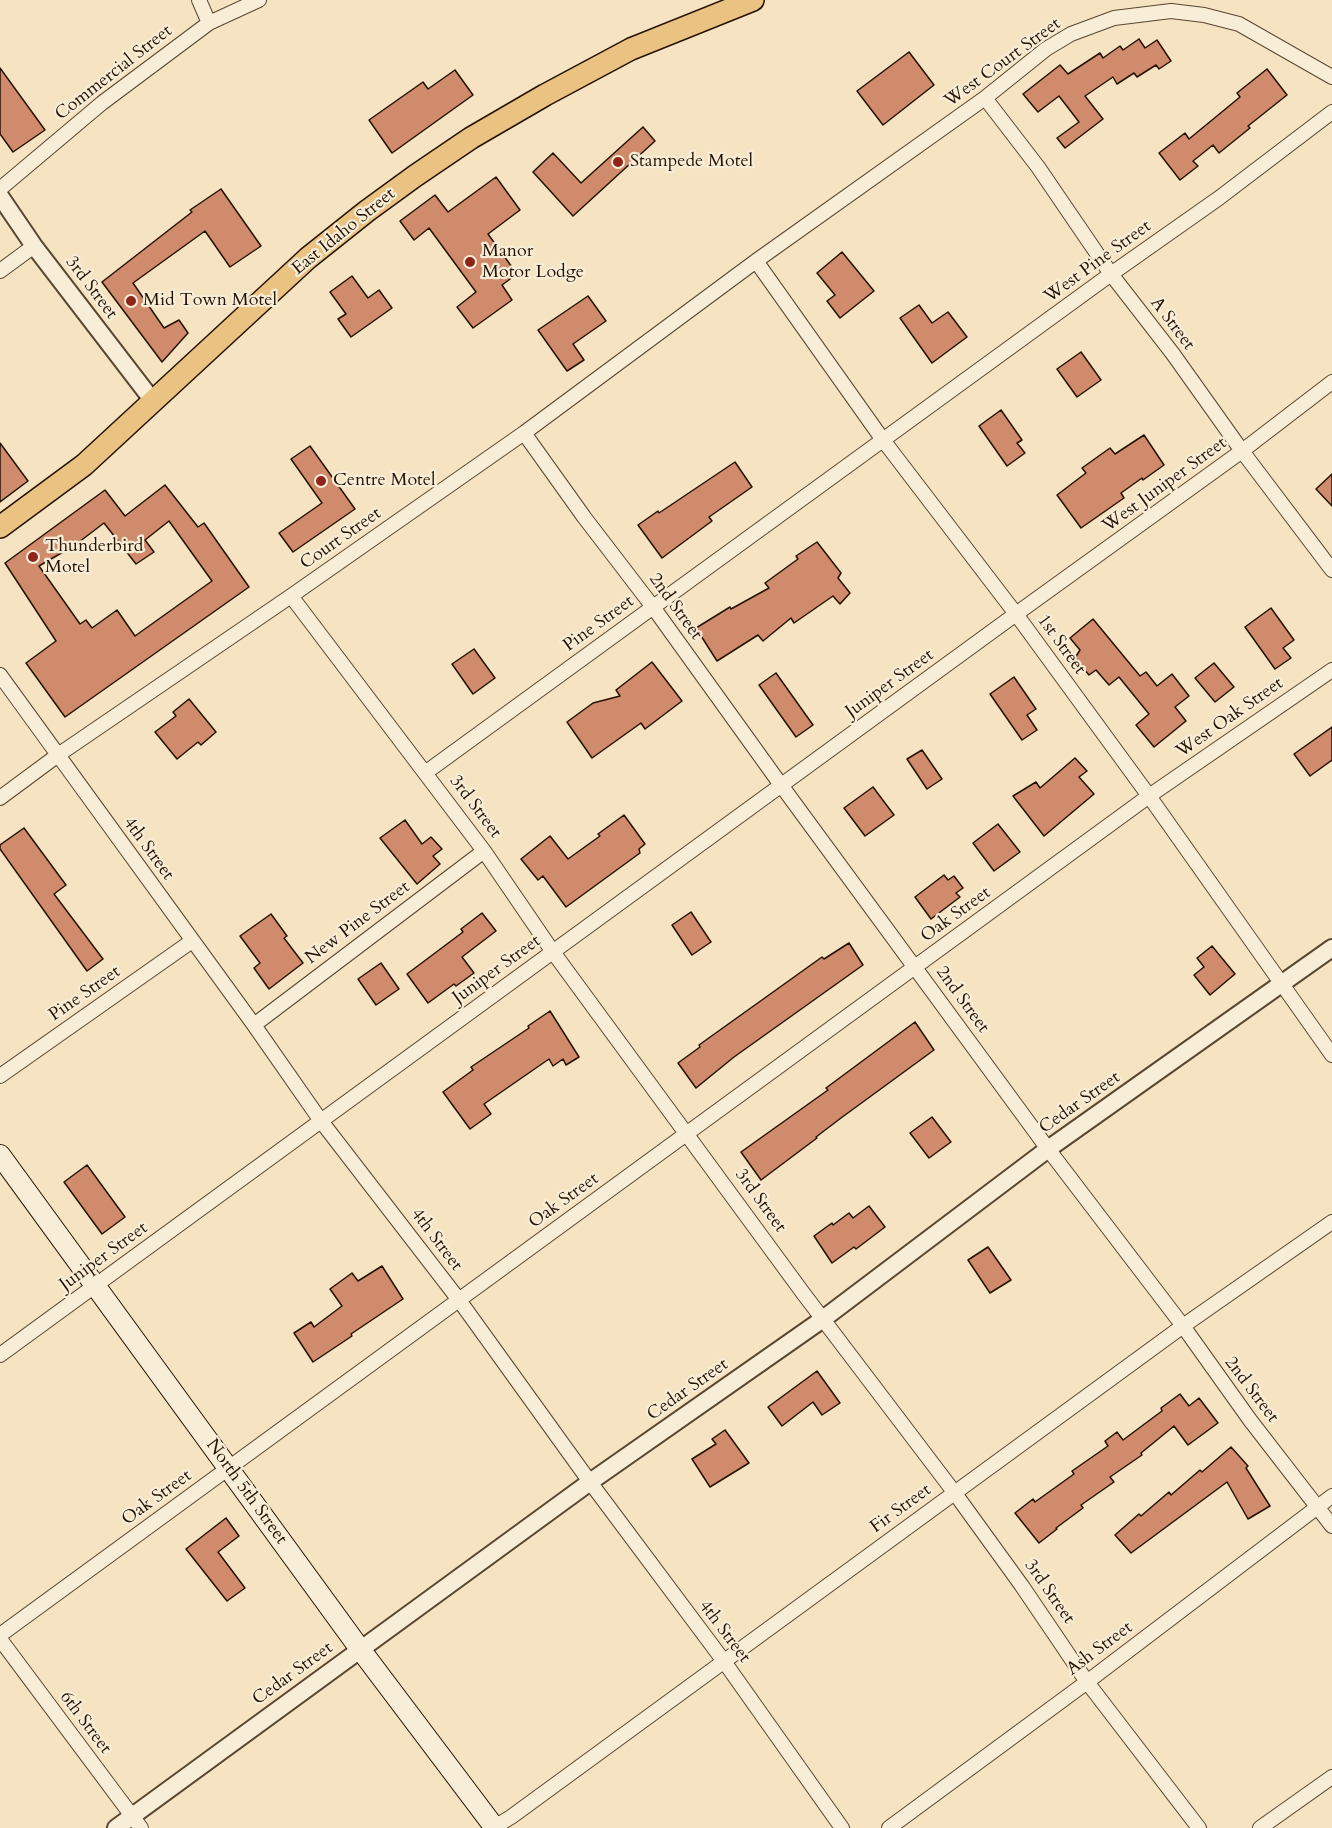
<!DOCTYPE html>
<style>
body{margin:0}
canvas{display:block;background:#f5e3c2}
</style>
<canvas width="1332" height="1828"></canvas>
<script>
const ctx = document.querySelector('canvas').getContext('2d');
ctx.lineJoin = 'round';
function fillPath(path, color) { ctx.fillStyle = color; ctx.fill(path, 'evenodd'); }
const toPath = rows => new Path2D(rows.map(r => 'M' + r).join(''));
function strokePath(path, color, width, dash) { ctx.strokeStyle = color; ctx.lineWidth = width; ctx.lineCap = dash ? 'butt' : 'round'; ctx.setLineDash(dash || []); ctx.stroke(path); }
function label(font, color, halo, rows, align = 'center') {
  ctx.font = font + ' Cardo,serif'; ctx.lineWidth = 4.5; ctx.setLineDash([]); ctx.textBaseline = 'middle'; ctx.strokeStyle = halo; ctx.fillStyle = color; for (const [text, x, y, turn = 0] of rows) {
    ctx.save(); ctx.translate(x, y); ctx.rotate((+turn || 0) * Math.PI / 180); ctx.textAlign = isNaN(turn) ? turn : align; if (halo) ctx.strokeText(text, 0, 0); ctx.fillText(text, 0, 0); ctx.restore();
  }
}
const building = toPath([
 [1139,39,1145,48,1157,40,1171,61,1159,69,1156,65,1137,77,1134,73,1117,84,1113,77,1085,96,1103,119,1065,148,1057,138,1079,122,1059,96,1038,112,1023,94,1060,65,1068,74,1100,53,1103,58,1120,46,1123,50,1139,39],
 [909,52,934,85,883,125,857,91,909,52],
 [0,68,45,130,13,152,0,134,0,68],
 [1267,69,1287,95,1248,126,1250,128,1219,153,1213,145,1193,161,1198,166,1180,180,1159,153,1185,133,1189,139,1240,97,1237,93,1267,69],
 [455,70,473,95,392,153,369,120,423,82,428,89,455,70],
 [643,127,655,141,573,216,533,172,553,153,581,183,643,127],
 [496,177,520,210,488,234,517,274,502,285,512,300,473,328,457,307,476,292,429,228,414,240,400,221,435,195,448,212,496,177],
 [221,189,261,246,230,267,205,231,133,283,164,328,179,320,188,333,162,362,102,282,192,212,190,210,221,189],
 [842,252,874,291,840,318,827,301,835,295,817,273,842,252],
 [352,276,368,298,379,290,392,308,351,337,338,319,346,314,330,292,352,276],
 [588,296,606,321,573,344,584,360,567,371,538,330,588,296],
 [919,305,932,323,948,312,967,337,932,363,900,318,919,305],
 [1081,352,1101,380,1077,397,1057,369,1081,352],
 [1001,410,1022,440,1017,443,1025,453,1007,466,979,426,1001,410],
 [1144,435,1164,465,1143,480,1142,478,1121,493,1124,498,1081,528,1057,495,1086,473,1082,468,1110,448,1115,454,1144,435],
 [0,443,28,481,0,502,0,443],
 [310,446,355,509,293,552,279,533,322,503,291,459,310,446],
 [735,462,752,487,709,517,712,521,662,558,638,525,658,511,659,513,735,462],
 [1332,474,1332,506,1316,489,1332,474],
 [165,485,198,527,204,523,249,587,65,717,26,663,56,641,5,563,105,490,125,516,165,485],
 [169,521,212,581,135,636,117,610,92,628,86,620,80,624,39,566,75,545,104,523,136,564,154,552,145,540,169,521],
 [817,542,841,573,838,578,850,593,840,604,833,596,794,623,791,618,763,641,758,635,717,661,696,628,730,607,731,609,769,588,765,583,798,559,796,556,817,542],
 [1271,608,1294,640,1283,648,1291,658,1275,669,1245,627,1271,608],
 [1093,619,1140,676,1146,672,1157,686,1172,674,1189,696,1175,707,1186,721,1154,747,1136,725,1149,714,1119,677,1109,685,1096,670,1089,675,1075,658,1080,650,1070,638,1093,619],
 [474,649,495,678,473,694,452,664,474,649],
 [652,662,682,701,645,729,641,723,592,758,567,722,593,703,620,696,616,690,652,662],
 [1214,663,1234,687,1215,702,1195,678,1214,663],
 [776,673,813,725,796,737,759,685,776,673],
 [1014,677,1036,709,1027,715,1037,730,1022,740,990,694,1014,677],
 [189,699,216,732,201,745,198,742,177,759,155,732,176,716,173,712,189,699],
 [1332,727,1332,760,1310,776,1294,754,1332,727],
 [922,750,942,779,927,789,907,759,922,750],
 [1075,758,1087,771,1079,777,1094,794,1044,836,1013,796,1036,782,1040,788,1075,758],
 [873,787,894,815,865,836,844,808,873,787],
 [624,815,645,844,639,849,640,853,566,907,543,876,538,880,521,859,550,836,568,859,600,836,598,834,624,815],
 [405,820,422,844,431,837,442,849,433,856,440,864,417,884,380,838,405,820],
 [998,824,1020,852,994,871,973,843,998,824],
 [24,828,66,885,54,894,103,959,87,971,0,849,0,845,24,828],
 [944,875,948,880,954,876,963,888,956,893,960,897,931,919,915,897,944,875],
 [691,912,711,942,692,955,672,925,691,912],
 [482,913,496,931,462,957,474,973,456,986,454,984,428,1003,407,974,463,932,461,929,482,913],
 [271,914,287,936,284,938,303,963,269,989,254,968,260,963,240,936,271,914],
 [849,943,863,965,734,1057,696,1088,678,1063,700,1047,699,1045,822,957,824,959,849,943],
 [1212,946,1235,974,1210,995,1194,975,1204,967,1197,958,1212,946],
 [381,963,399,989,376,1005,358,979,381,963],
 [550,1011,579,1057,566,1065,563,1059,553,1066,549,1059,484,1104,491,1114,470,1129,443,1092,473,1070,471,1067,529,1028,528,1026,550,1011],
 [915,1022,934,1050,841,1118,816,1137,817,1138,761,1180,741,1152,828,1090,826,1088,915,1022],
 [932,1117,951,1142,929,1158,910,1133,932,1117],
 [87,1165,125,1217,102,1234,64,1182,87,1165],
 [869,1206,885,1227,856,1249,854,1247,832,1263,814,1236,832,1223,833,1225,849,1213,853,1218,869,1206],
 [988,1247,1011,1280,990,1293,968,1260,988,1247],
 [382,1266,403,1299,351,1334,352,1336,313,1362,294,1333,311,1322,314,1327,342,1306,330,1289,352,1273,358,1281,382,1266],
 [817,1371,840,1403,822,1415,813,1402,782,1426,768,1407,817,1371],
 [1180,1394,1189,1406,1199,1398,1218,1423,1188,1445,1174,1426,1141,1453,1142,1455,1110,1477,1114,1482,1081,1505,1083,1508,1056,1528,1057,1529,1039,1543,1015,1513,1033,1499,1035,1502,1074,1474,1072,1471,1108,1446,1105,1441,1117,1432,1123,1440,1162,1411,1161,1408,1180,1394],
 [725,1430,749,1463,710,1487,692,1459,716,1444,712,1439,725,1430],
 [1231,1447,1248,1466,1246,1468,1270,1506,1248,1519,1227,1482,1131,1553,1115,1535,1139,1514,1141,1516,1169,1492,1171,1495,1200,1470,1202,1472,1231,1447],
 [226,1518,239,1536,218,1552,245,1588,227,1601,186,1549,226,1518]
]);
const minor = toPath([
 [199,0,209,23],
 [985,98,1038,167,1111,274,1173,354,1242,451,1332,570],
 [0,189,102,103,209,23,259,0],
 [756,261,883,440,1016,614,1149,796,1332,1055],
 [0,271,34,246],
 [524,433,584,517,653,607,781,785,1048,1149,1183,1326,1250,1420,1332,1526],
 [291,596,484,851,553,952,803,1293,954,1492,1022,1586,1087,1682,1199,1828],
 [0,675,254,1025,321,1121,459,1300,590,1482,723,1660,842,1828],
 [425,773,1111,274,1219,198,1332,112],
 [0,798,58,755,291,596,524,433,756,261,985,98,1046,49,1071,34,1114,18,1171,11,1204,15,1239,24,1332,77],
 [254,1025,484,851],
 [0,1076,192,941],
 [0,1355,1016,614,1242,451,1332,382],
 [0,1635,1149,796,1332,670],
 [0,1639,141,1828],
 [493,1828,511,1817,1183,1326,1332,1222],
 [889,1828,1087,1682,1332,1496],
 [1260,1828,1332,1777]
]);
const tertiary = toPath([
 [0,196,34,246,153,401],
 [116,1828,590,1482,823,1319,1048,1149,1332,948]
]);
const secondary = toPath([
 [0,1155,360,1649,495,1828]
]);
const primary = toPath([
 [0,527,84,465,308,258,367,211,415,176,471,138,545,95,631,49,753,0]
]);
const markers = [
 [618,162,6,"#8f2418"],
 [470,262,6,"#8f2418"],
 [131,301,6,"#8f2418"],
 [321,481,6,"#8f2418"],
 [33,557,6,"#8f2418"]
];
const streetNames = [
 ["West Court Street",1003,63,-36],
 ["Commercial Street",114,73,-38],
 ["East Idaho Street",344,232,-39],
 ["West Pine Street",1098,262,-36],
 ["3rd Street",91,288,53],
 ["A Street",1172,324,53],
 ["West Juniper Street",1165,485,-36],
 ["Court Street",341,539,-35],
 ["2nd Street",675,607,54],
 ["Pine Street",599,624,-36],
 ["1st Street",1061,645,54],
 ["Juniper Street",890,684,-36],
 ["West Oak Street",1230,718,-35],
 ["3rd Street",475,807,53],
 ["4th Street",148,849,54],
 ["Oak Street",956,915,-36],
 ["New Pine Street",358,923,-37],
 ["Juniper Street",497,970,-36],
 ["Pine Street",85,994,-35],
 ["2nd Street",962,1000,54],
 ["Cedar Street",1080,1103,-35],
 ["Oak Street",564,1201,-36],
 ["3rd Street",760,1201,54],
 ["4th Street",436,1240,53],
 ["Juniper Street",104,1257,-36],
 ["Cedar Street",688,1390,-35],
 ["2nd Street",1251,1390,53],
 ["North 5th Street",246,1492,54],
 ["Oak Street",157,1498,-36],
 ["Fir Street",901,1509,-36],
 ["3rd Street",1049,1592,55],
 ["4th Street",724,1632,53],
 ["Ash Street",1100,1649,-37],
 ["Cedar Street",293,1674,-36],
 ["6th Street",85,1723,53]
];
const poiNames = [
 ["Stampede Motel",630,162],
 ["Manor",482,252],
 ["Motor Lodge",482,273],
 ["Mid Town Motel",143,301],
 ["Centre Motel",333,481],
 ["Thunderbird",45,547],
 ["Motel",45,568]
];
fillPath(building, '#d08b6d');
strokePath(building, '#251200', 1.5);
strokePath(minor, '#594630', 16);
strokePath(tertiary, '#594630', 20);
strokePath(secondary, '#251200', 22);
strokePath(primary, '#251200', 24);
strokePath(minor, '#f8edd7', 14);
strokePath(tertiary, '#f8edd7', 16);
strokePath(secondary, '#f8edd7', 20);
strokePath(primary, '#eac281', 21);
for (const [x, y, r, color] of markers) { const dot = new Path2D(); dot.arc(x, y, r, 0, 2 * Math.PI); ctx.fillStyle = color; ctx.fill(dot); strokePath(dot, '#f8edd7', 2); }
label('18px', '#251200', '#f8edd7', streetNames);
label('18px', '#251200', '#f8edd7', poiNames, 'left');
</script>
